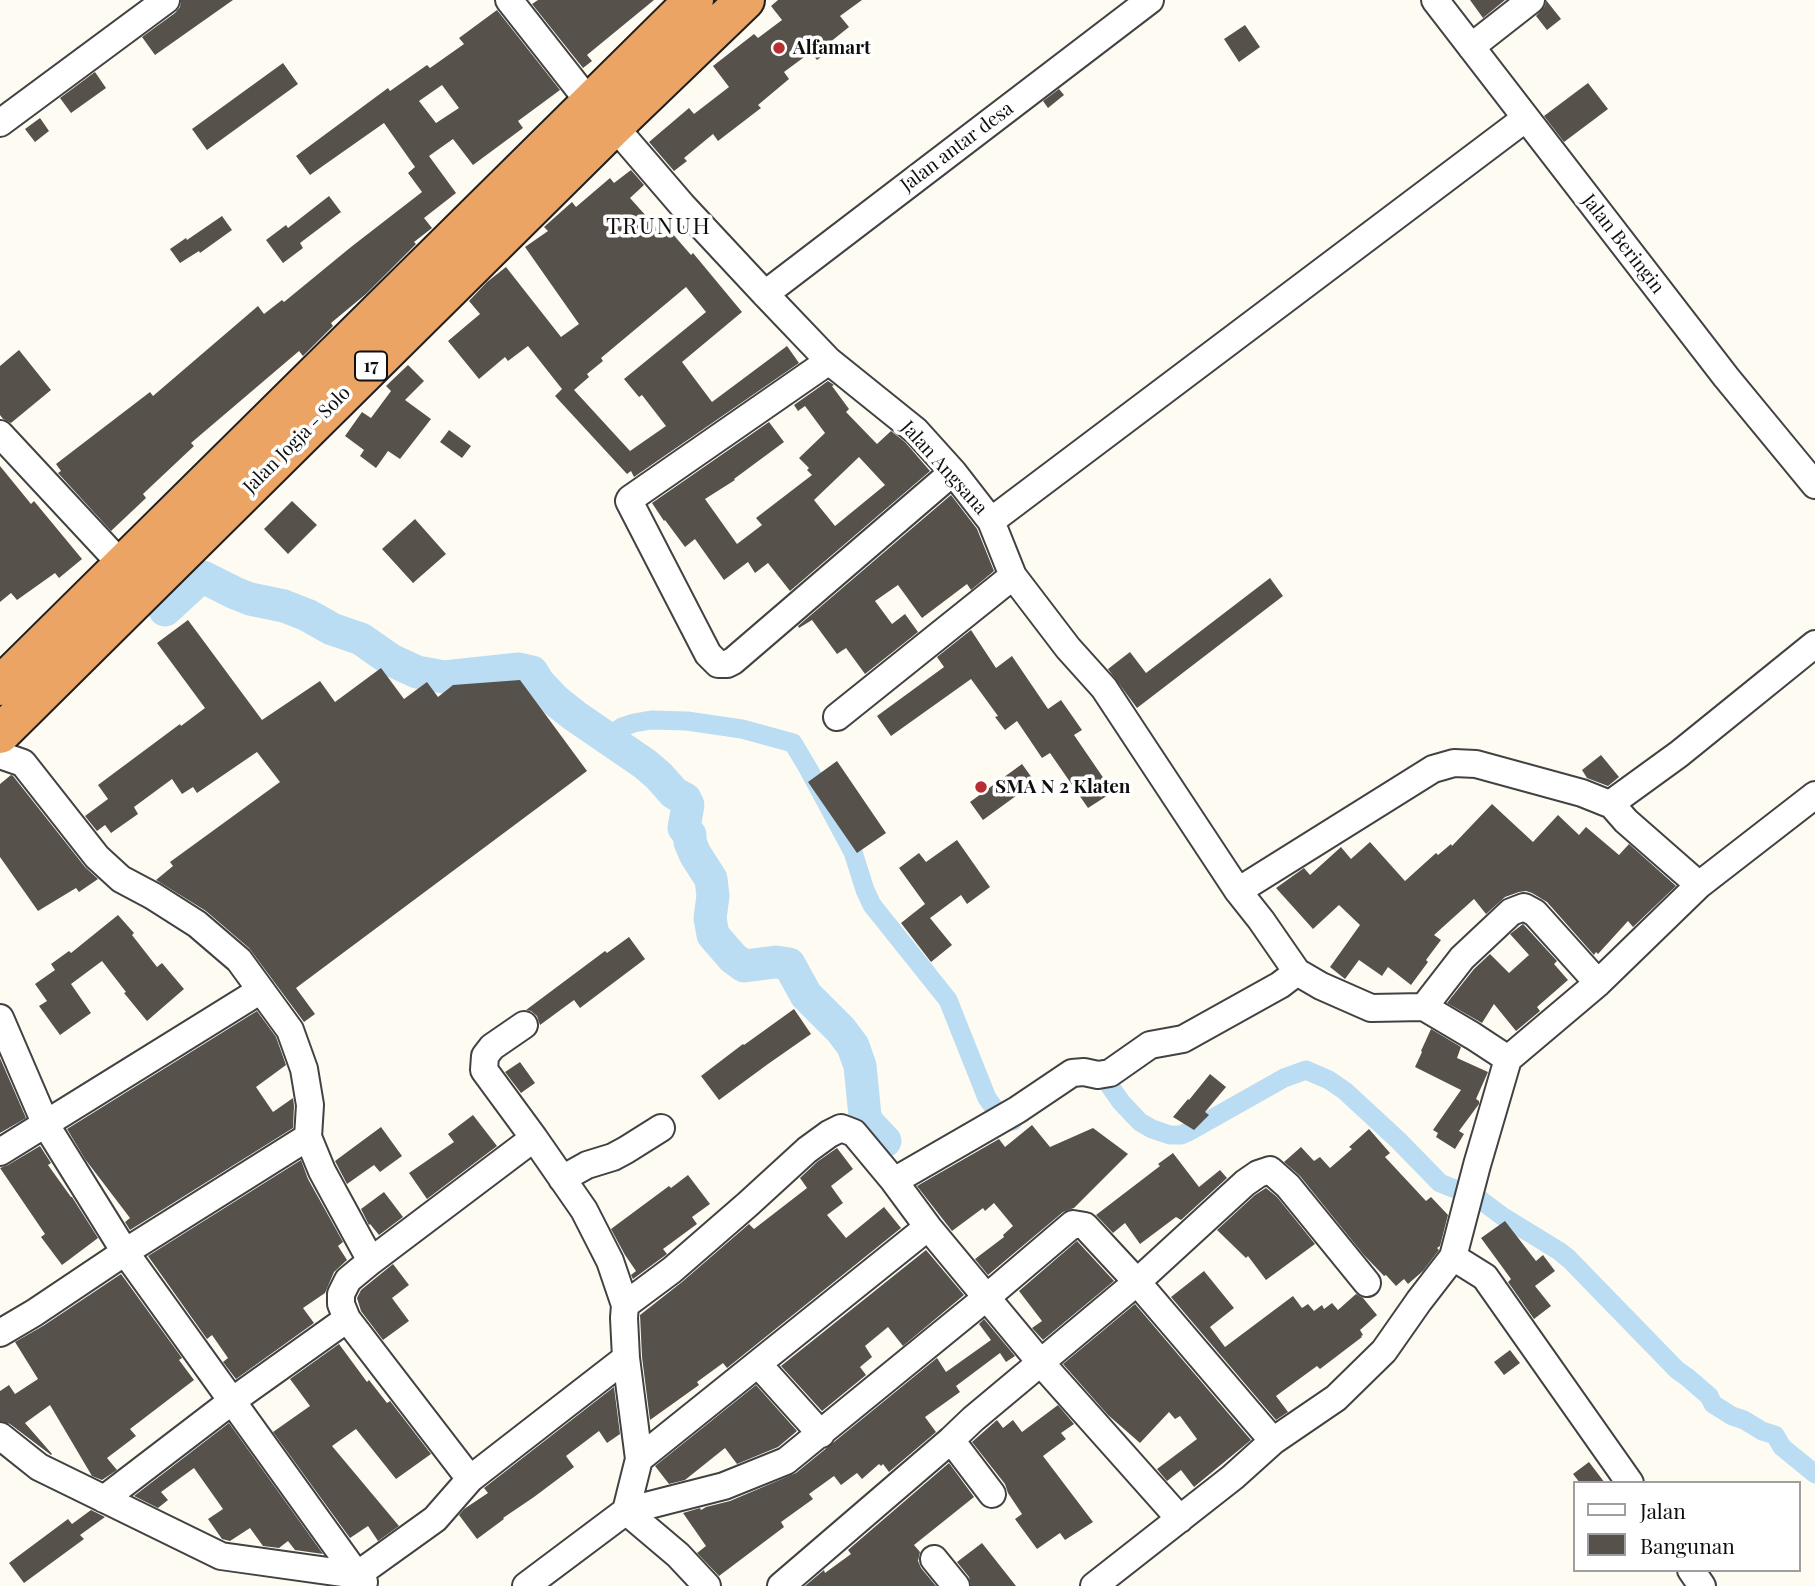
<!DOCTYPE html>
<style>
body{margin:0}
#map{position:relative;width:1815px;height:1586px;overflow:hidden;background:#fefcf2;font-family:"Playfair Display",serif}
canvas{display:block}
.legend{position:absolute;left:1573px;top:1481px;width:228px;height:91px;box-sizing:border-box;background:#fff;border:2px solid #9f9f9f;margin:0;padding:9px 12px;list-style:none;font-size:21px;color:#0f0f0f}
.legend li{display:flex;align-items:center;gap:14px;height:35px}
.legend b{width:35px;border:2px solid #9f9f9f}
</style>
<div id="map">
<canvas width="1815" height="1586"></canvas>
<ul class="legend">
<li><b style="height:9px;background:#fff"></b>Jalan</li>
<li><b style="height:19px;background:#57514c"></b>Bangunan</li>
</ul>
</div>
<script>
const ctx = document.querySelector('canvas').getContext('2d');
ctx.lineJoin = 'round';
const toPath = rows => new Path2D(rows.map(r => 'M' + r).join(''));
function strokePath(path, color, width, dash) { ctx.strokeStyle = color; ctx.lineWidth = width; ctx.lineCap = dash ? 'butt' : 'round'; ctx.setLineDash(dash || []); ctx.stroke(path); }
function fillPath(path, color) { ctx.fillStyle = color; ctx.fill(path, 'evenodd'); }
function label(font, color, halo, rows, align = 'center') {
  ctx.font = font + ' "Playfair Display",serif'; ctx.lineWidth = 7; ctx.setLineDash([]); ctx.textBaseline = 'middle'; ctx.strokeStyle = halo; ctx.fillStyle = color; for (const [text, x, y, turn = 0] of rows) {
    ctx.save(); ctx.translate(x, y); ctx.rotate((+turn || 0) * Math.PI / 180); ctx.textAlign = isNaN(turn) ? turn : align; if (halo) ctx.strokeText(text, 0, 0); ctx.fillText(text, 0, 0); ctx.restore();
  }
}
const canal = toPath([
 [601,734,611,735,622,727,634,723,651,720,687,721,742,729,793,743,809,770,853,852,865,890,872,905,948,1000,987,1098,1000,1116,1006,1121,1013,1121],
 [1091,1072,1099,1073,1103,1076,1121,1102,1140,1122,1152,1129,1170,1135,1181,1135,1190,1131,1284,1078,1306,1070,1329,1080,1345,1091,1398,1140,1440,1183,1478,1198,1502,1216,1559,1251,1569,1259,1677,1370,1687,1377,1709,1396,1713,1404,1732,1416,1744,1420,1762,1431,1775,1435,1782,1447,1815,1474]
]);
const river = toPath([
 [165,610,201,577,203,577,235,593,250,599,284,606,307,615,332,629,361,639,391,660,417,672,444,677,519,669,532,672,538,682,556,701,575,716,645,764,659,776,674,793,685,799,688,805,684,828,690,835,690,842,695,854,711,879,713,896,710,918,713,935,733,958,744,966,776,962,789,964,806,995,841,1030,853,1046,860,1066,865,1116,868,1123,885,1141]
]);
const building = toPath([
 [181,0,233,0,155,55,142,37,175,13,180,7],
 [538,0,654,0,587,55,592,61,583,68,532,4],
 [778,0,862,0,840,16,849,27,829,43,833,48,817,60,811,52,784,72,789,79,758,105,761,108,718,141,713,134,684,158,687,161,674,171,649,142,689,108,694,114,729,87,713,66,754,34,758,38,782,20,771,6],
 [1470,0,1505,0,1483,18],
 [1546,0,1561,19,1547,30,1536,16,1545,6],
 [497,10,560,90,518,121,523,128,473,165,453,139,429,156,456,193,424,218,432,228,414,242,416,244,366,294,331,323,333,326,303,356,299,351,191,443,194,446,143,494,146,498,111,531,58,473,61,471,56,464,150,392,153,396,258,306,264,314,282,300,284,302,351,247,422,192,408,173,415,167,384,123,310,175,296,156,388,88,390,91,427,65,430,68,464,44,459,38],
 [442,85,459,108,436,123,419,101],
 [1245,25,1260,47,1239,62,1224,39],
 [283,63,298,84,207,150,192,129],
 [95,72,106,88,71,113,60,98],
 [1588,83,1608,109,1564,142,1544,116],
 [1059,89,1064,95,1048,108,1043,101],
 [40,118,49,131,35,142,25,129],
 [631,170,644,185,630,198,665,237,671,232,691,255,693,253,742,312,682,362,712,402,787,346,799,363,634,477,631,471,627,474,555,396,562,389,528,346,508,361,505,357,479,379,448,341,480,314,469,301,487,282,506,267,561,337,579,324,525,247,548,231,544,227,572,202,576,207,610,178,614,183],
 [686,287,706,312,624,379,639,397,642,395,666,426,630,451,574,390,589,377,587,374,603,361,601,358],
 [329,196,341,212,300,243,303,248,283,263,266,240,286,225,288,228],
 [222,216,232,230,200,253,199,251,180,263,170,249,186,238,187,240],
 [19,350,51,390,11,423,3,419,0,415,0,366],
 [408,365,424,381,405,400,431,419,400,459,388,451,376,468,360,456,364,450,345,436,362,412,371,418,391,391,386,386],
 [828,381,834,385,832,386,849,409,846,412,877,444,891,431,905,442,930,471,790,591,768,563,755,573,748,562,724,580,695,539,685,547,665,520,664,521,652,503,769,422,784,442,734,479,735,480,705,499,737,544,762,525,756,518,812,475,807,470,809,468,799,458,825,433,805,406,798,411,794,405],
 [859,457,885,485,835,526,814,500],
 [449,430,471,446,462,458,440,442],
 [0,466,31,504,34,501,82,559,59,578,55,573,17,600,11,593,0,602],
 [951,495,977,529,994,571,971,590,967,584,922,618,898,585,875,601,892,624,905,614,918,632,865,674,846,648,837,654,812,620,799,628,798,626],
 [292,501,317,525,288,554,264,529],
 [415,519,446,554,413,583,382,549],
 [1270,578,1283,596,1137,708,1108,669,1130,652,1146,673],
 [188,620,262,720,320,681,335,702,381,668,404,699,427,682,438,697,453,685,520,680,587,771,296,988,315,1014,304,1022,249,948,206,911,156,880,173,866,170,862,280,782,257,752,197,793,193,787,182,794,172,779,134,807,138,814,111,833,105,825,97,831,85,816,108,799,98,785,180,724,181,726,205,708,157,643],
 [971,630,996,668,1012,656,1048,709,1061,700,1082,730,1074,735,1113,792,1088,808,1050,753,1042,758,1017,721,1005,730,995,717,998,716,971,679,891,736,877,716,944,667,937,657],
 [1601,755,1619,777,1608,786,1587,778,1582,770],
 [837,761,886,833,857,853,808,782],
 [1022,764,1035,782,983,820,970,802],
 [11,775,13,776,85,867,98,879,79,892,76,888,38,911,0,857,0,784],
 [1492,804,1533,842,1558,815,1579,835,1586,827,1619,855,1629,844,1676,886,1633,927,1628,921,1598,954,1596,952,1594,955,1547,902,1532,893,1526,891,1519,892,1505,897,1486,914,1474,899,1434,935,1441,940,1426,960,1428,962,1411,985,1388,967,1382,976,1359,960,1345,979,1330,967,1360,925,1339,905,1313,929,1276,888,1304,868,1310,875,1341,847,1351,859,1370,842,1405,881,1436,853,1438,855,1451,844,1452,846],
 [957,840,990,887,967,904,961,895,930,918,952,945,931,962,901,923,925,904,899,868,919,853,926,862],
 [118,915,134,933,132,935,157,967,162,963,184,989,147,1021,124,993,126,992,102,961,71,984,91,1013,60,1035,39,1006,47,1001,35,984,55,970,51,964,69,951,71,953],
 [1523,924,1557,961,1554,964,1568,980,1537,1007,1540,1011,1516,1031,1494,1004,1482,1023,1447,1003,1474,969,1490,954,1509,973,1529,955,1510,934],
 [629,937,645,959,580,1008,574,1000,540,1025,537,1016,531,1011,526,1010,605,951,607,953],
 [794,1009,811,1034,768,1064,719,1100,701,1076,743,1044,744,1045],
 [257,1011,276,1037,286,1065,256,1087,273,1112,293,1098,294,1106,293,1128,130,1230,125,1222,130,1218,85,1159,67,1129],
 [1431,1029,1461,1047,1457,1058,1488,1072,1476,1099,1479,1101,1479,1104,1459,1131,1464,1134,1455,1149,1436,1137,1438,1133,1433,1130,1461,1090,1415,1067,1422,1052,1421,1051],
 [0,1058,26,1118,0,1133],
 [520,1062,535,1083,521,1093,505,1072],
 [1210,1074,1226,1087,1205,1112,1209,1115,1194,1130,1173,1117,1188,1099,1189,1100],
 [473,1115,497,1146,427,1199,409,1173,454,1142,448,1134],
 [1032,1125,1050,1147,1093,1128,1128,1154,1074,1208,1063,1212,988,1275,975,1259,1004,1237,1003,1235,1013,1226,994,1203,985,1211,983,1208,952,1231,917,1186,999,1139,1005,1147],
 [381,1127,402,1156,380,1172,374,1165,347,1184,335,1161],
 [1369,1129,1390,1153,1385,1157,1426,1201,1431,1197,1448,1215,1440,1246,1437,1248,1439,1250,1423,1271,1408,1284,1404,1279,1396,1286,1386,1275,1384,1276,1363,1254,1300,1176,1284,1162,1301,1147,1314,1161,1320,1157,1330,1168,1352,1149,1349,1147],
 [40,1146,51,1163,48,1165,71,1197,72,1197,98,1238,62,1265,41,1237,45,1234,0,1168,8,1165],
 [837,1148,853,1169,831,1186,843,1203,827,1215,846,1238,884,1207,901,1228,727,1368,723,1363,697,1382,699,1385,650,1420,642,1357,640,1315,682,1282,749,1224,754,1229,807,1188,800,1178,817,1162],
 [1173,1153,1199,1187,1220,1170,1227,1178,1181,1220,1176,1217,1140,1244,1125,1223,1113,1233,1096,1215,1160,1166,1158,1164],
 [301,1160,308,1179,343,1242,338,1246,347,1260,334,1272,325,1293,303,1308,314,1323,236,1379,223,1362,228,1358,212,1335,207,1339,148,1256],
 [688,1175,710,1204,692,1217,697,1224,663,1249,667,1254,633,1279,631,1275,636,1271,625,1255,611,1229,669,1186,671,1188],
 [1266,1188,1277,1197,1315,1244,1266,1280,1248,1256,1246,1258,1217,1230,1255,1195],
 [384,1192,403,1217,379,1235,370,1224,369,1225,361,1209],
 [1505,1221,1536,1261,1543,1255,1555,1271,1535,1286,1551,1306,1534,1319,1508,1282,1511,1279,1481,1238],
 [1077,1241,1114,1281,1043,1340,1032,1328,1042,1321,1019,1291],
 [926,1250,964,1295,903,1346,888,1327,865,1346,872,1357,860,1367,866,1375,822,1411,781,1366],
 [393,1264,409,1285,392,1298,409,1321,383,1340,361,1311,357,1298,361,1290],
 [1204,1271,1234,1308,1210,1327,1225,1347,1293,1296,1302,1308,1308,1304,1314,1311,1322,1305,1324,1309,1332,1303,1338,1310,1356,1294,1363,1298,1377,1315,1360,1330,1363,1335,1361,1336,1362,1337,1320,1369,1317,1366,1276,1396,1288,1412,1276,1420,1171,1297],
 [121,1274,182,1358,179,1360,194,1380,130,1429,136,1436,107,1458,117,1470,102,1480,92,1476,50,1405,25,1423,52,1454,51,1455,10,1424,0,1421,0,1391,9,1385,15,1394,38,1379,15,1342,43,1326],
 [1135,1304,1251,1440,1194,1487,1181,1470,1167,1481,1157,1469,1197,1439,1180,1416,1175,1419,1169,1412,1140,1443,1108,1415,1063,1364],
 [984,1319,1015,1356,1006,1362,1000,1353,956,1386,960,1392,925,1417,936,1432,889,1472,883,1464,881,1466,879,1464,862,1479,857,1473,841,1485,834,1476,809,1494,813,1499,781,1522,784,1527,719,1576,697,1553,706,1546,683,1513,700,1508,701,1510,706,1507,730,1501,796,1473,937,1358,946,1372,991,1340,979,1324],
 [339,1344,367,1382,369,1380,387,1403,390,1401,431,1454,396,1479,356,1429,332,1446,399,1526,378,1541,368,1526,350,1538,273,1432,310,1406,290,1379],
 [1510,1350,1520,1363,1504,1375,1494,1362],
 [756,1385,797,1431,778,1447,737,1464,725,1448,685,1480,669,1484,655,1466],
 [614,1387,620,1434,607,1443,599,1431,566,1456,574,1467,534,1497,503,1518,504,1519,477,1539,459,1515,464,1509,488,1493,484,1488],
 [1058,1405,1074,1424,1061,1433,1066,1439,1043,1456,1093,1522,1065,1540,1060,1533,1037,1549,1015,1519,1022,1514,1008,1493,1005,1484,972,1442,997,1420,1003,1428,1013,1420,1022,1432],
 [229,1423,323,1554,295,1550,288,1541,279,1548,263,1546,250,1528,230,1541,222,1539,208,1519,223,1509,194,1468,161,1492,168,1500,158,1508,134,1496],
 [1589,1462,1605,1483,1580,1483,1573,1474],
 [949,1463,974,1497,914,1545,920,1552,918,1561,921,1568,936,1586,805,1586,824,1570,825,1573,851,1554,848,1550],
 [91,1510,105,1517,80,1535,84,1539,24,1583,9,1563,68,1519,72,1524],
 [982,1543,1016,1586,971,1586,969,1577,957,1562]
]);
const minor = toPath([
 [509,0,590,103,614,126,682,205,765,294,829,361,916,431,953,472,991,521,1013,576,1068,648,1104,688,1238,891,1261,920,1297,972,1321,986,1371,1008,1424,1007,1473,1036,1508,1059],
 [1435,0,1726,377,1815,485],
 [1471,47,1531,0],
 [0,123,166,0],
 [765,294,1150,0],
 [829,361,630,499,629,501,708,654,718,664,727,664,733,661,953,472],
 [0,434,122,565],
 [991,521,1526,118],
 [837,717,1013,576],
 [0,755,23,763,97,857,121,879,153,896,197,924,239,960,290,1030,304,1069,310,1105,308,1137,322,1171,371,1261],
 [1612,805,1626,821,1699,885],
 [1238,891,1433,769,1454,763,1476,764,1582,793,1612,805,1617,799,1679,754,1815,644],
 [1424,1007,1462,958,1511,912,1524,907,1535,913,1598,983],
 [0,1018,46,1125,125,1252,357,1575,364,1582],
 [534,1138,584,1210,610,1261,625,1305,624,1318,626,1358,639,1459,626,1511,678,1555,707,1586],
 [0,1152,261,990],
 [562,1179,587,1165,613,1157,626,1150,661,1128],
 [894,1181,1017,1110,1072,1073,1084,1072,1098,1075,1110,1073,1150,1045,1183,1039,1280,985,1297,972],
 [1453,1257,1485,1277,1630,1483],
 [625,1305,672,1270,748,1204,807,1150,829,1134,841,1128,854,1133,894,1181,928,1227,1041,1363,1180,1519],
 [0,1333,34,1313,125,1252,308,1137],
 [758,1364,821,1434],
 [0,1436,39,1467,221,1556,357,1575,435,1519,470,1479,626,1358],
 [951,1440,992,1494],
 [639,1459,928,1227],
 [470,1479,347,1319,341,1304,341,1294,348,1280,371,1261,534,1138,484,1070,485,1056,492,1047,524,1025],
 [104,1499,232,1401,347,1319],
 [934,1559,956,1586],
 [1691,1570,1702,1586],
 [526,1586,626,1511,724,1486,786,1461,987,1297,1073,1224,1085,1226,1137,1282,1273,1441],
 [781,1586,951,1440,973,1419,1137,1282,1245,1183,1258,1174,1270,1170,1288,1186,1367,1283],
 [1094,1586,1233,1477,1273,1441,1336,1398,1384,1351,1419,1301,1453,1257,1477,1165,1508,1059,1598,983,1699,885,1815,795]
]);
const highway = toPath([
 [0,686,694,0],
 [0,734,614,126,745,0]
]);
const markers = [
 [779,48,7,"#b82f33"],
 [981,787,7,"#b82f33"]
];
const shields = [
 [371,366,32]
];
const shieldNames = [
 ["17",371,366]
];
const poiNames = [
 ["Alfamart",793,48],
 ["SMA N 2 Klaten",995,787]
];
const streetNames = [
 ["Jalan antar desa",957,147,-37],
 ["Jalan Beringin",1623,244,52],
 ["Jalan Jogja - Solo",297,440,-45],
 ["Jalan Angsana",944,468,48]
];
const quarterNames = [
 ["TRUNUH",659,227]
];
strokePath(canal, '#baddf3', 19);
strokePath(river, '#baddf3', 33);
fillPath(building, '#57514c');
strokePath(minor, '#424242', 30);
strokePath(highway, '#202020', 42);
strokePath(minor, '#fff', 26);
strokePath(highway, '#eba463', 38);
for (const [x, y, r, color] of markers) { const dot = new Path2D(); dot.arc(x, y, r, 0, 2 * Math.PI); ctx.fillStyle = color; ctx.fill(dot); strokePath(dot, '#fff', 2.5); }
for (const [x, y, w] of shields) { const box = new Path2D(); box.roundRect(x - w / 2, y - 14.5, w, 29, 5); ctx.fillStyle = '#fff'; ctx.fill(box); strokePath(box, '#0f0f0f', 2); }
label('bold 18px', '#0f0f0f', null, shieldNames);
label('bold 19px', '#0f0f0f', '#fff', poiNames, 'left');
label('19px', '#0f0f0f', '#fff', streetNames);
ctx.letterSpacing = '2px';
label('23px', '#0f0f0f', '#fff', quarterNames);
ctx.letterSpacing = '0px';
</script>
